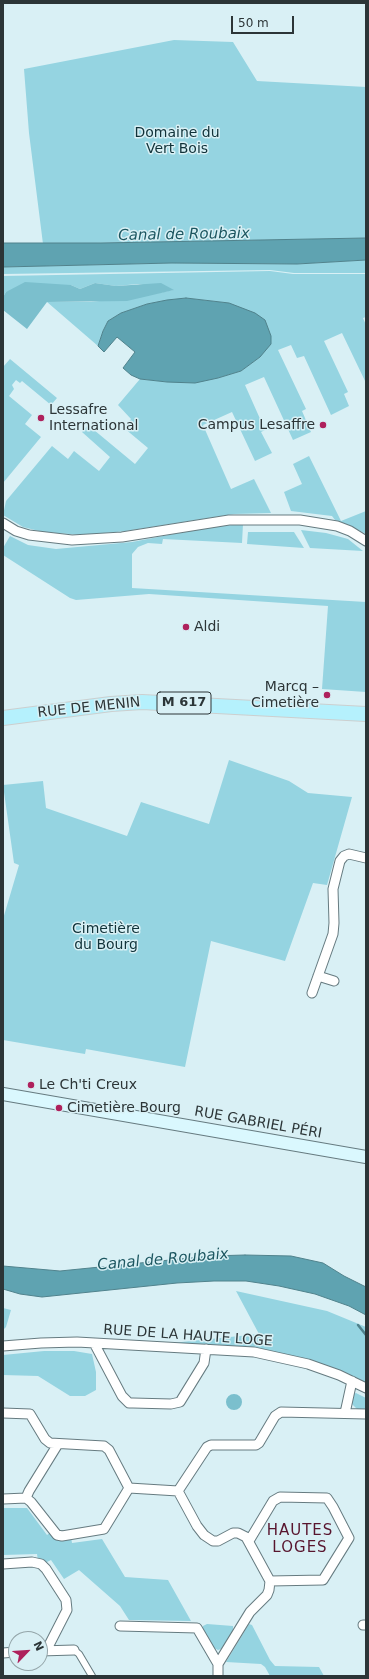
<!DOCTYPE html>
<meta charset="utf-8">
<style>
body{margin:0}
#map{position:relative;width:369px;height:1679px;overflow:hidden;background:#d9f0f5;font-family:"DejaVu Sans",sans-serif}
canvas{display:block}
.frame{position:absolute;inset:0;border:4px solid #2c3537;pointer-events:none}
.north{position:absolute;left:8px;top:1631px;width:40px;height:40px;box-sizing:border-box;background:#d9f0f5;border:1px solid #94a5a9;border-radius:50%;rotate:65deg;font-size:11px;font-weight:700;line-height:16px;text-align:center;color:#2c3537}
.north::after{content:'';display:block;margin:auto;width:14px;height:18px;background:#ae215c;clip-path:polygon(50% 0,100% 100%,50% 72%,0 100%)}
.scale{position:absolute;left:231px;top:16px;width:63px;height:18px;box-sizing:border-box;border:2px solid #2c3537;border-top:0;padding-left:5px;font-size:12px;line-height:14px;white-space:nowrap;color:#2c3537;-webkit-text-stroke:3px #d9f0f5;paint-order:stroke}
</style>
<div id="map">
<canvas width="369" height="1679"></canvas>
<div class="frame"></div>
<div class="north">N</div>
<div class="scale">50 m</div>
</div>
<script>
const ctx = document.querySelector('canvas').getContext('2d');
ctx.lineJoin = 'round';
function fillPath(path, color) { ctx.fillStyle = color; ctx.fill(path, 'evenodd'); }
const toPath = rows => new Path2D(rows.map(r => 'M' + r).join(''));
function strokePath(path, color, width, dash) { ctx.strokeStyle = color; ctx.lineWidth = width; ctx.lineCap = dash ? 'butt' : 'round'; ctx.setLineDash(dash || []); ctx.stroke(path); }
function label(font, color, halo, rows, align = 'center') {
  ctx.font = font + ' "DejaVu Sans",sans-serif'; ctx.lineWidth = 3; ctx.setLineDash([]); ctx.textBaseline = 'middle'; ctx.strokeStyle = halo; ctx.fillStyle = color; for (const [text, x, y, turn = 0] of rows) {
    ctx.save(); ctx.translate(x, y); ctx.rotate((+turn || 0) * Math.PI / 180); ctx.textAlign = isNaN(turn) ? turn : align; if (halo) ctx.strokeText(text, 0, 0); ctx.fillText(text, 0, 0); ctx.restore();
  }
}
const green = toPath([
 [174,40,233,42,257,81,366,87,366,238,43,244,29,133,24,69],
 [366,260,366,273,294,273,270,270,3,274,3,267,172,263,297,264],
 [270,271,293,274,366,274,366,317,363,318,366,325,366,383,342,333,324,341,348,392,344,394,349,406,331,415,304,356,297,358,291,345,278,350,306,409,302,411,311,432,293,440,264,377,245,385,265,430,261,432,272,453,255,461,232,412,203,425,231,489,254,479,271,513,234,514,126,531,83,535,43,532,23,527,3,515,6,501,52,446,68,459,74,451,99,471,110,457,82,432,88,425,135,464,148,448,124,428,131,419,118,405,140,379,167,382,218,378,241,371,260,357,229,303,186,298,147,304,121,313,108,321,103,331,98,346,47,302,91,302,149,295,173,290,138,284,116,286,95,283,80,289,71,285,6,292,3,297,3,276],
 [10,359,57,398,51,405,22,381,20,383,16,380,12,385,14,389,9,396,32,415,25,424,41,437,3,483,3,367],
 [309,456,341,521,366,511,366,534,349,525,335,520,332,516,291,511,284,492,302,484,293,464],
 [243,524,242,543,163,539,162,544,148,543,138,547,132,554,132,588,366,602,366,692,322,689,328,606,149,594,76,600,70,598,3,555,3,548,10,536,28,545,56,549,132,542,210,527],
 [301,530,326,533,348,539,363,551,310,548],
 [248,532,294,532,304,548,247,544],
 [229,760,289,781,308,793,352,797,327,885,313,883,285,961,211,941,185,1067,86,1049,85,1054,3,1040,3,919,19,865,14,863,3,785,43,781,46,808,127,836,141,802,209,824],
 [236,1291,327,1311,366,1327,366,1384,322,1364,282,1354,240,1347,172,1343,259,1334],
 [3,1308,11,1310,6,1327,3,1330],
 [44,1351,74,1351,92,1354,96,1372,96,1390,85,1396,70,1396,38,1376,3,1375,3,1355],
 [356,1393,366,1398,366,1410,357,1409,352,1404,353,1394],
 [3,1508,27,1508,47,1535,51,1532,71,1537,72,1543,102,1539,125,1577,168,1580,191,1621,129,1620,120,1606,79,1570,64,1579,51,1560,45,1563,38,1561,37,1554,3,1555],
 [207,1624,233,1626,233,1631,221,1649,218,1650,212,1647,203,1630,203,1626],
 [249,1624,252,1625,270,1660,275,1666,319,1667,324,1676,270,1676,265,1667,261,1664,226,1662]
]);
const forest = toPath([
 [25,282,71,285,80,289,95,283,116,286,161,283,174,290,127,301,47,302,27,329,3,310,3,297,6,292],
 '226 1402a8 8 0 1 1 16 0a8 8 0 1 1-16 0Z'
]);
const water = toPath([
 [366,238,366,260,297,264,172,263,3,267,3,243,101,243,366,238],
 [186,298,229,303,255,313,265,320,271,336,271,344,260,357,241,371,218,378,195,383,167,382,140,379,131,375,123,368,135,352,117,337,104,352,98,346,103,331,108,321,121,313,147,304,167,300,186,298],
 [245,1255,291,1256,323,1263,344,1276,366,1287,366,1315,349,1306,315,1294,279,1286,246,1281,214,1281,177,1283,42,1297,20,1294,3,1289,3,1266,60,1271,210,1256,245,1255]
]);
const stream = toPath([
 [358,1325,366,1335]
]);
const pedestrian = toPath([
 [74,1650,79,1654,92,1676]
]);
const minor = toPath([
 [3,523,16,531,29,535,72,540,122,537,229,520,300,520,337,526,350,531,366,541],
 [318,976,334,981],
 [312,993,333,934,334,923,333,889,340,861,344,856,349,854,366,858],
 [94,1343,122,1396,129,1403,133,1403,171,1404,180,1402,204,1363,206,1349],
 [3,1346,41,1343,77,1342,254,1352,308,1364,339,1375,366,1388],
 [3,1413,30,1414,45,1439,50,1443,104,1446,109,1450,129,1488,178,1491,197,1526,204,1535,213,1541,218,1541,233,1533,238,1533,246,1537,270,1581,269,1590,267,1595,250,1612,218,1664,218,1676],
 [345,1413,352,1381],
 [58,1444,29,1491,26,1498,31,1502,57,1535,62,1536,104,1529,129,1488],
 [178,1491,207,1447,211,1445,256,1445,259,1443,275,1416,281,1412,366,1414],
 [3,1499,26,1498],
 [249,1541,273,1501,280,1497,327,1498,333,1507,349,1538,323,1580,270,1581],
 [3,1564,32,1562,41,1564,46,1569,66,1600,67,1610,46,1651],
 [363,1625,366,1625],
 [120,1626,197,1628,218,1664],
 [40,1651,74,1650],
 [3,1653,16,1652]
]);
const secondary = toPath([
 [3,1094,366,1157]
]);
const primary = toPath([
 [3,718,111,704,142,702,366,714]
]);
const markers = [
 [41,418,4,"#ae215c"],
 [323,425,4,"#ae215c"],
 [186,627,4,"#ae215c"],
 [327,695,4,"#ae215c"],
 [31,1085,4,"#ae215c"],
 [59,1108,4,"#ae215c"]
];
const shields = [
 [184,703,54]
];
const shieldNames = [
 ["M 617",184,703]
];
const parkNames = [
 ["Domaine du",177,133],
 ["Vert Bois",177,149],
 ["Cimetière",106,929],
 ["du Bourg",106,945]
];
const poiNames = [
 ["Lessafre",49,410],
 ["International",49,426],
 ["Campus Lesaffre",315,425,"right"],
 ["Aldi",194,627],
 ["Marcq –",319,687,"right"],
 ["Cimetière",319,703,"right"],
 ["Le Ch'ti Creux",39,1085],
 ["Cimetière Bourg",67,1108]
];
const streetNames = [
 ["RUE DE MENIN",89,708,-6],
 ["RUE GABRIEL PÉRI",258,1123,10],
 ["RUE DE LA HAUTE LOGE",188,1336,4]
];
const waterNames = [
 ["Canal de Roubaix",184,235,-1],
 ["Canal de Roubaix",163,1260,-5]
];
const neighbourhoodNames = [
 ["HAUTES",300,1531],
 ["LOGES",300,1548]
];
fillPath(green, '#95d4e1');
fillPath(forest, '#7bbfcd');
fillPath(water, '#5fa3b1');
strokePath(water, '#50828c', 1);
strokePath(stream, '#50828c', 2.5);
strokePath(pedestrian, '#667b80', 8);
strokePath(minor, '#667b80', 11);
strokePath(secondary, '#667b80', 14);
strokePath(primary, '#cccfcf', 16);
strokePath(pedestrian, '#fff', 6);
strokePath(minor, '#fff', 9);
strokePath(secondary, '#daf8fe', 12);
strokePath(primary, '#b5f1fd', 14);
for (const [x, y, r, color] of markers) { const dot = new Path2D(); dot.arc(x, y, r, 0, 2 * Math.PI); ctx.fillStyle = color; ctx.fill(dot); strokePath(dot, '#d9f0f5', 1.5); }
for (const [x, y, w] of shields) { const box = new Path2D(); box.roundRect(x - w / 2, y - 11, w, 22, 3); ctx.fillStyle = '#d9f0f5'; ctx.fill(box); strokePath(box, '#2c3537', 1); }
label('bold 13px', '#2c3537', null, shieldNames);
label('14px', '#103239', '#d9f0f5', parkNames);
label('14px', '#2c3537', '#d9f0f5', poiNames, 'left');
label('14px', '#2c3537', '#d9f0f5', streetNames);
label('italic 15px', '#1c5660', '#d9f0f5', waterNames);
ctx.letterSpacing = '1px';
label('15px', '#58152e', '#d9f0f5', neighbourhoodNames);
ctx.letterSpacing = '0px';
</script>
